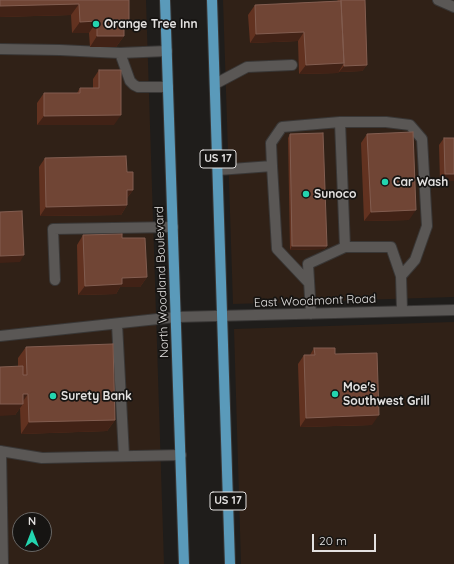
<!DOCTYPE html>
<style>
body{margin:0}
#map{position:relative;width:454px;height:564px;overflow:hidden;background:#1f1d1b;font-family:Quicksand,sans-serif}
canvas{display:block}
.north{position:absolute;left:12px;top:512px;width:40px;height:40px;box-sizing:border-box;background:#161412;border:1px solid #686664;border-radius:50%;rotate:0deg;font-size:11px;font-weight:700;line-height:16px;text-align:center;color:#e3e1e0}
.north::after{content:'';display:block;margin:auto;width:14px;height:18px;background:#23d5af;clip-path:polygon(50% 0,100% 100%,50% 72%,0 100%)}
.scale{position:absolute;left:312px;top:534px;width:64px;height:18px;box-sizing:border-box;border:2px solid #e3e1e0;border-top:0;padding-left:5px;font-size:12px;line-height:14px;white-space:nowrap;color:#e3e1e0;-webkit-text-stroke:3px #161412;paint-order:stroke}
</style>
<div id="map">
<canvas width="454" height="564"></canvas>
<div class="north">N</div>
<div class="scale">20 m</div>
</div>
<script>
const ctx = document.querySelector('canvas').getContext('2d');
ctx.lineJoin = 'round';
function fillPath(path, color) { ctx.fillStyle = color; ctx.fill(path, 'evenodd'); }
const toPath = rows => new Path2D(rows.map(r => 'M' + r).join(''));
function strokePath(path, color, width, dash) { ctx.strokeStyle = color; ctx.lineWidth = width; ctx.lineCap = dash ? 'butt' : 'round'; ctx.setLineDash(dash || []); ctx.stroke(path); }
function label(font, color, halo, rows, align = 'center') {
  ctx.font = font + ' Quicksand,sans-serif'; ctx.lineWidth = 3.5; ctx.setLineDash([]); ctx.textBaseline = 'middle'; ctx.strokeStyle = halo; ctx.fillStyle = color; for (const [text, x, y, turn = 0] of rows) {
    ctx.save(); ctx.translate(x, y); ctx.rotate((+turn || 0) * Math.PI / 180); ctx.textAlign = isNaN(turn) ? turn : align; if (halo) ctx.strokeText(text, 0, 0); ctx.fillText(text, 0, 0); ctx.restore();
  }
}
const commercial = toPath([
 [0,0,146,0,164,564,0,564],
 [20,520,44,520,44,544,20,544],
 [223,0,454,0,454,297,233,304],
 [454,322,454,564,241,564,234,329]
]);
const minor = toPath([
 [438,0,454,7],
 [0,49,60,50,120,53,167,51],
 [120,53,130,81,134,85,138,87,168,87],
 [215,84,247,67,292,65],
 [340,122,386,122,410,125,422,139,427,226,415,260,401,276],
 [272,166,277,249,309,283],
 [218,170,272,166,271,143,282,127,340,122,345,247,391,247,401,276,402,310],
 [55,280,53,229,173,227],
 [311,314,308,264,345,247],
 [117,324,124,456],
 [0,336,176,317,454,310],
 [0,451,42,458,181,455],
 [1,451,3,564]
]);
const major = toPath([
 [165,0,184,564],
 [212,0,230,564]
]);
const wall = toPath([
 [0,0,129,0,129,21,124,28,124,36,116,47,90,47,89,33,72,33,71,15,0,17],
 [338,0,365,0,367,65,362,71,339,72,339,71,338,73,299,74,298,41,250,43,248,15,255,5,337,1],
 [99,70,114,125,37,125,37,103,44,93,77,93,80,88,93,88,93,79],
 [290,134,327,246,324,249,290,250,288,138],
 [367,134,409,220,364,221,361,143],
 [444,138,454,138,454,181,440,181,439,145],
 [45,158,127,172,133,190,127,198,127,205,121,215,40,216,39,167],
 [83,235,122,238,147,277,140,287,120,287,116,294,78,295,77,245],
 [26,347,115,420,107,431,21,434,20,408,15,415,18,366,18,358],
 [314,348,335,354,372,425,300,427,298,364,304,355,310,355]
]);
const shadedWall = toPath([
 [79,4,71,15,0,17,0,6],
 [97,21,89,33,72,33,80,22],
 [124,21,129,21,121,32],
 [304,32,298,41,250,43,256,34],
 [97,36,124,36,116,47,90,47],
 [344,63,338,73,299,74,306,65],
 [367,65,362,71,339,72,344,66],
 [121,115,114,125,37,125,44,116],
 [445,174,454,174,454,181,440,181],
 [127,190,133,190,126,199],
 [127,205,121,215,40,216,46,207],
 [416,210,409,220,364,221,371,212],
 [292,246,327,246,324,249,290,250],
 [24,255,20,262,0,263,0,256],
 [147,277,140,287,120,287,116,294,78,295,85,286,122,278],
 [23,394,28,394,21,404,23,404,15,415,0,416,0,404],
 [379,415,372,425,300,427,306,418],
 [115,420,107,431,21,434,29,422]
]);
const building = toPath([
 [0,0,129,0,129,21,124,21,124,36,97,36,97,21,80,22,79,4,0,6,0,0],
 [341,0,365,0,367,65,344,66,344,63,341,0],
 [341,1,344,63,306,65,304,32,256,34,255,5,341,1],
 [99,70,121,70,121,115,44,116,44,93,80,93,80,88,99,88,99,70],
 [413,132,416,210,371,212,367,134,413,132],
 [323,133,327,246,292,246,290,134,323,133],
 [444,138,454,138,454,174,445,174,444,138],
 [126,156,127,172,133,172,133,190,127,190,127,205,46,207,45,158,126,156],
 [22,211,24,255,0,256,0,212,22,211],
 [122,234,122,238,145,238,147,277,122,278,122,284,85,286,83,235,122,234],
 [113,344,115,420,29,422,28,394,23,394,23,404,0,404,0,367,23,366,23,375,27,375,26,347,113,344],
 [314,348,335,348,335,354,377,353,379,415,306,418,304,355,315,355,314,348]
]);
const markers = [
 [96,24,4,"#23d5af"],
 [385,182,4,"#23d5af"],
 [306,194,4,"#23d5af"],
 [335,394,4,"#23d5af"],
 [53,396,4,"#23d5af"]
];
const shields = [
 [218,159,36],
 [228,501,36]
];
const shieldNames = [
 ["US 17",218,159],
 ["US 17",228,501]
];
const poiNames = [
 ["Orange Tree Inn",104,24],
 ["Car Wash",393,182],
 ["Sunoco",314,194],
 ["Moe's",343,387],
 ["Southwest Grill",343,401],
 ["Surety Bank",61,396]
];
const streetNames = [
 ["North Woodland Boulevard",162,282,-92],
 ["East Woodmont Road",315,301,-2]
];
fillPath(commercial, '#302117');
strokePath(minor, '#393736', 12);
strokePath(major, '#393736', 12);
strokePath(minor, '#5a5755', 10);
strokePath(major, '#5a9aba', 10);
fillPath(wall, '#623220');
fillPath(shadedWall, '#412216');
fillPath(building, '#704535');
strokePath(building, '#825d50', 1);
for (const [x, y, r, color] of markers) { const dot = new Path2D(); dot.arc(x, y, r, 0, 2 * Math.PI); ctx.fillStyle = color; ctx.fill(dot); strokePath(dot, '#161412', 1.5); }
for (const [x, y, w] of shields) { const box = new Path2D(); box.roundRect(x - w / 2, y - 9, w, 18, 3); ctx.fillStyle = '#161412'; ctx.fill(box); strokePath(box, '#e3e1e0', 1); }
label('bold 11px', '#e3e1e0', null, shieldNames);
label('bold 12px', '#e3e1e0', '#161412', poiNames, 'left');
label('12px', '#e3e1e0', '#161412', streetNames);
</script>
